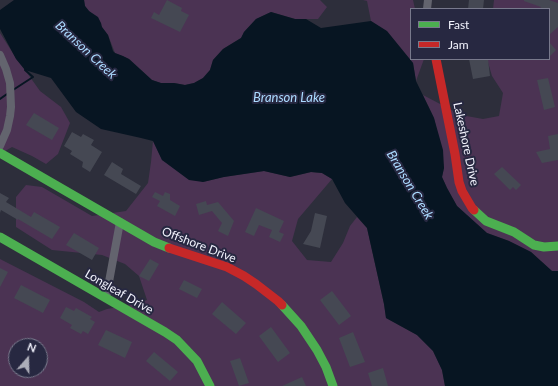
<!DOCTYPE html>
<style>
body{margin:0}
#map{position:relative;width:558px;height:386px;overflow:hidden;background:#2d2e3b;font-family:Lato,sans-serif}
canvas{display:block}
.legend{position:absolute;left:410px;top:8px;width:140px;height:52px;box-sizing:border-box;background:#272841;border:1px solid #78798c;margin:0;padding:5px 7px;list-style:none;font-size:12px;color:#f2f3fd}
.legend li{display:flex;align-items:center;gap:8px;height:20px}
.legend b{width:20px;border:1px solid #78798c}
.north{position:absolute;left:8px;top:338px;width:40px;height:40px;box-sizing:border-box;background:#272841;border:1px solid #78798c;border-radius:50%;rotate:20deg;font-size:11px;font-weight:700;line-height:16px;text-align:center;color:#f2f3fd}
.north::after{content:'';display:block;margin:auto;width:14px;height:18px;background:#adaeb9;clip-path:polygon(50% 0,100% 100%,50% 72%,0 100%)}
</style>
<div id="map">
<canvas width="558" height="386"></canvas>
<ul class="legend">
<li><b style="height:5px;background:#4caf50"></b>Fast</li>
<li><b style="height:5px;background:#c62828"></b>Jam</li>
</ul>
<div class="north">N</div>
</div>
<script>
const ctx = document.querySelector('canvas').getContext('2d');
ctx.lineJoin = 'round';
function fillPath(path, color) { ctx.fillStyle = color; ctx.fill(path, 'evenodd'); }
const toPath = rows => new Path2D(rows.map(r => 'M' + r).join(''));
function strokePath(path, color, width, dash) { ctx.strokeStyle = color; ctx.lineWidth = width; ctx.lineCap = dash ? 'butt' : 'round'; ctx.setLineDash(dash || []); ctx.stroke(path); }
function label(font, color, halo, rows, align = 'center') {
  ctx.font = font + ' Lato,sans-serif'; ctx.lineWidth = 4; ctx.setLineDash([]); ctx.textBaseline = 'middle'; ctx.strokeStyle = halo; ctx.fillStyle = color; for (const [text, x, y, turn = 0] of rows) {
    ctx.save(); ctx.translate(x, y); ctx.rotate((+turn || 0) * Math.PI / 180); ctx.textAlign = isNaN(turn) ? turn : align; if (halo) ctx.strokeText(text, 0, 0); ctx.fillText(text, 0, 0); ctx.restore();
  }
}
const green = toPath([
 [84,0,320,0,327,7,318,19,295,19,271,12,256,19,244,32,241,38,223,49,213,60,210,70,203,78,194,83,185,85,174,83,161,83,152,80,129,59,115,53,108,35,85,6],
 [363,0,413,0,415,9,411,9,411,59,424,59,416,81,413,63,387,32,371,21,367,1],
 [494,0,558,0,558,271,552,271,531,252,509,241,487,233,457,206,447,188,442,177,444,168,434,118,423,95,461,115,483,119,499,116,503,93,492,76,487,59,549,59,549,9,493,9],
 [0,33,16,58,25,70,40,91,61,107,70,123,58,154,46,164,32,156,12,147,0,154],
 [153,141,162,160,203,182,223,177,264,171,290,177,311,172,322,173,332,179,298,219,292,241,307,260,331,262,343,243,350,226,357,217,367,228,384,304,386,318,417,335,433,351,442,370,445,386,0,386,0,259,84,302,99,312,107,309,138,304,147,300,139,276,125,264,102,255,52,250,16,227,16,197,26,185,42,187,92,216,126,211,148,183,151,162],
 [16,346,40,346,40,370,16,370]
]);
const water = toPath([
 [14,0,84,0,85,6,89,11,98,17,101,23,102,27,108,35,113,51,115,53,123,56,129,59,152,80,161,83,174,83,185,85,194,83,203,78,210,70,213,60,223,49,241,38,244,32,256,19,271,12,295,19,306,19,321,28,371,21,387,31,413,63,416,81,434,118,443,150,444,168,442,177,447,188,457,206,487,233,509,241,531,252,552,271,558,271,558,386,445,386,442,370,433,351,417,335,386,318,384,304,367,228,345,203,332,179,322,173,311,172,290,177,264,171,224,177,203,182,189,180,162,160,153,141,141,138,101,129,76,112,51,78,25,70,16,59,0,29,0,10]
]);
const stream = toPath([
 [13,90,33,77,25,70],
 [0,99,7,94]
]);
const building = toPath([
 [167,0,182,8,181,11,189,15,180,32,151,18,154,12,159,15],
 [469,0,484,0,483,9,468,9],
 [524,0,549,0,558,3,558,27,549,35,549,9,540,9,541,7,524,1],
 [549,42,556,50,549,57],
 [469,59,488,59,490,76,473,79],
 [548,78,555,107,544,110,537,80],
 [34,113,59,128,52,140,26,125],
 [72,132,81,137,83,134,94,140,91,145,102,152,90,172,82,167,83,162,70,154,72,151,64,146],
 [558,134,558,160,542,163,536,152,550,149,548,136],
 [112,162,123,169,121,174,141,186,136,194,104,175],
 [502,167,521,185,516,190,513,187,510,190,494,174],
 [155,192,163,196,165,192,170,194,170,200,180,206,175,216,157,206,160,201,152,197],
 [0,193,9,198,6,202,31,217,34,212,60,227,52,239,18,219,18,220,1,210,0,213],
 [206,201,207,205,218,202,234,221,228,236,218,231,222,223,212,211,199,215,196,204],
 [256,208,284,221,279,232,284,234,280,242,269,237,272,230,259,225,254,236,245,232],
 [315,213,327,216,320,248,303,244,311,231],
 [74,233,99,248,92,260,66,245],
 [150,259,159,264,149,281,139,276],
 [0,268,8,272,0,287],
 [184,280,202,289,197,298,179,289],
 [21,285,50,300,43,313,14,298],
 [332,291,351,316,339,325,320,300],
 [222,302,246,323,236,334,212,314],
 [66,307,74,311,76,308,92,317,90,319,95,322,88,334,83,331,81,334,70,328,72,325,60,318],
 [271,327,290,353,278,362,259,336],
 [106,330,132,342,125,358,98,345],
 [353,332,365,362,350,367,339,338],
 [154,352,178,372,170,381,146,361],
 [240,358,249,383,239,386,230,361],
 [383,368,388,386,372,386,368,373],
 [302,377,306,386,282,386]
]);
const street = toPath([
 [427,9,428,0],
 [0,55,6,69,10,83,11,107,10,116,7,130,0,146],
 [106,298,120,222]
]);
const fast = toPath([
 [0,153,154,242,169,248],
 [474,210,486,221,514,232,534,245,544,247,558,246],
 [0,237,165,332,177,340,197,361,210,386],
 [282,305,301,326,317,350,326,367,333,386]
]);
const jam = toPath([
 [436,59,455,154,459,182,462,191,472,208,474,210],
 [169,248,227,267,244,276,256,284,278,301,282,305]
]);
const streetNames = [
 ["Lakeshore Drive",466,144,78],
 ["Offshore Drive",199,245,21],
 ["Longleaf Drive",119,292,30]
];
const waterNames = [
 ["Branson Creek",86,50,43],
 ["Branson Lake",289,98],
 ["Branson Creek",410,185,59]
];
fillPath(green, '#4b3353');
fillPath(water, '#071522');
strokePath(stream, '#071522', 2);
fillPath(building, '#454853');
strokePath(street, '#63646e', 8);
strokePath(fast, '#4caf50', 9);
strokePath(jam, '#c62828', 9);
label('12px', '#f2f3fd', '#272841', streetNames);
label('italic 13px', '#abdaff', '#272841', waterNames);
</script>
